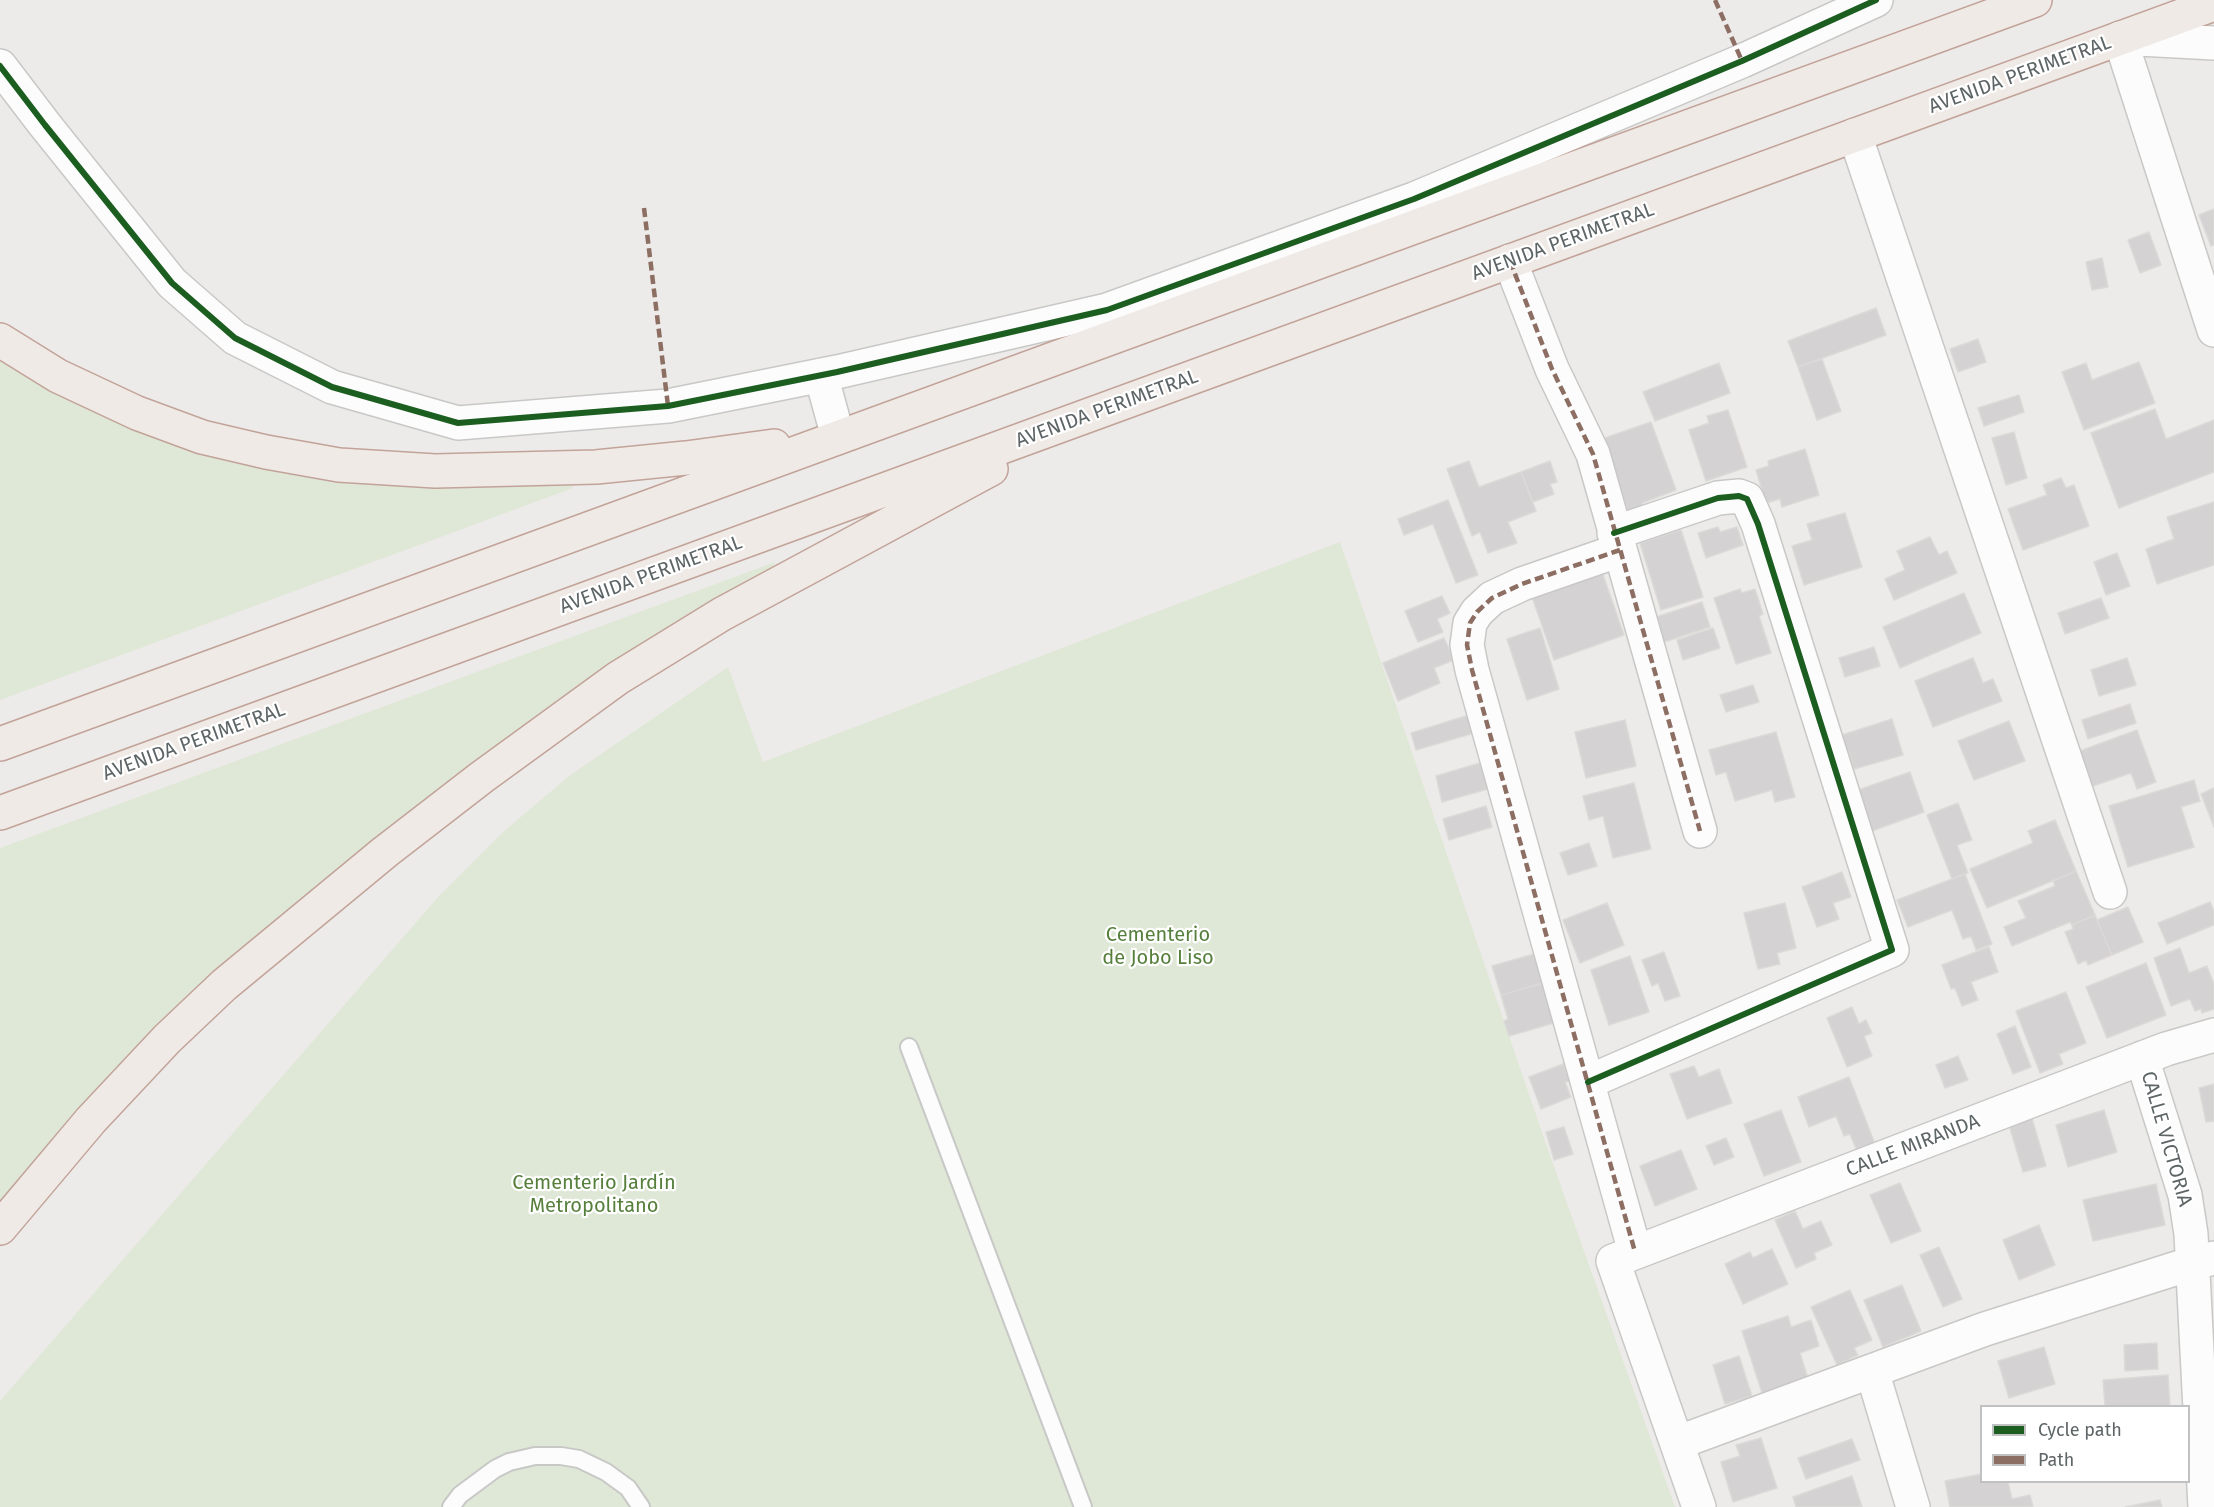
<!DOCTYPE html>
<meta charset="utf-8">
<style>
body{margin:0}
#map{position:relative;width:2214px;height:1507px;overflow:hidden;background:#edebe9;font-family:"Fira Sans",sans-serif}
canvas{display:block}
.legend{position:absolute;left:1980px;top:1405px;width:210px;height:78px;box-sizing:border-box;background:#fff;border:2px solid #bfc1c2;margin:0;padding:8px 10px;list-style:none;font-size:18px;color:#5e6566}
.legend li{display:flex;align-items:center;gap:12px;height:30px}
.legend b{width:30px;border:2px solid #bfc1c2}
</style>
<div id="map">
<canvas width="2214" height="1507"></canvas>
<ul class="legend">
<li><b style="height:8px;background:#1b5e20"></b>Cycle path</li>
<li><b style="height:8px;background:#8d6e63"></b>Path</li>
</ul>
</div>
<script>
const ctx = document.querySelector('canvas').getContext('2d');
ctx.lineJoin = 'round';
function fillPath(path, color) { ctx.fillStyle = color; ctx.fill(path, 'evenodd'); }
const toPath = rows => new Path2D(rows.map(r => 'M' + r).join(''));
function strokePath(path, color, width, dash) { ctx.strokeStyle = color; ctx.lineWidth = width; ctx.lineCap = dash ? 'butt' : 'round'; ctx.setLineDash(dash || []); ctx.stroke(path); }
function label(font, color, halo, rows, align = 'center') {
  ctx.font = font + ' "Fira Sans",sans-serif'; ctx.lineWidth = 4.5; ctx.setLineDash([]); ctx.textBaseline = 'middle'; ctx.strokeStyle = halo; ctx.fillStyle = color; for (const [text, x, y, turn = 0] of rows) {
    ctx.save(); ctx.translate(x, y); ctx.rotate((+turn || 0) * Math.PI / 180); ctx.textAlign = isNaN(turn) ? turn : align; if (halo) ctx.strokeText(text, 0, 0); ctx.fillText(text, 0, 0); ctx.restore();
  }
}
const green = toPath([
 [0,359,50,391,131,428,198,452,263,468,337,481,434,487,563,484,572,485,573,488,0,700],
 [1340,542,1546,1144,1675,1507,0,1507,0,1401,439,896,503,832,569,776,728,667,763,762],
 [775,562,774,567,714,600,375,839,289,909,212,973,155,1027,79,1109,0,1203,0,848]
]);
const building = toPath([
 [2214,209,2214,245,2211,246,2199,215,2214,209],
 [2149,232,2161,265,2140,273,2128,240,2149,232],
 [2102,258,2108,287,2092,290,2086,262,2102,258],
 [1876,308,1886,335,1798,367,1788,341,1876,308],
 [1978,339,1986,362,1958,372,1950,349,1978,339],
 [1822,359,1841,411,1817,420,1798,367,1822,359],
 [2139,362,2155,403,2084,430,2062,372,2086,363,2092,380,2139,362],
 [1719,363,1730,393,1655,421,1643,392,1719,363],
 [2019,395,2024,412,1984,426,1978,408,2019,395],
 [2155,409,2166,439,2214,420,2214,472,2119,508,2091,433,2155,409],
 [1728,410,1747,467,1706,481,1689,430,1709,423,1707,416,1728,410],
 [1651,422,1676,490,1642,503,1644,507,1629,513,1602,439,1651,422],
 [2014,432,2027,478,2006,485,1992,438,2014,432],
 [1805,449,1819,495,1782,507,1780,499,1766,503,1756,470,1769,466,1768,461,1805,449],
 [1469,461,1479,487,1521,472,1536,511,1508,522,1517,543,1488,553,1480,532,1472,536,1447,469,1469,461],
 [1550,461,1557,482,1550,484,1554,494,1533,502,1521,472,1550,461],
 [2061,478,2066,488,2074,485,2089,526,2023,550,2008,509,2047,495,2043,485,2061,478],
 [1448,500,1478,575,1456,583,1433,524,1404,535,1398,519,1448,500],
 [2214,502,2214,565,2157,584,2146,549,2174,539,2167,517,2214,502],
 [1845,513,1862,567,1804,585,1792,546,1812,540,1807,524,1845,513],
 [1718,527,1720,532,1737,527,1743,545,1706,558,1698,533,1718,527],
 [1681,530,1703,597,1661,610,1640,543,1681,530],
 [1930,537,1939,555,1947,551,1957,573,1894,600,1885,579,1905,570,1897,551,1930,537],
 [2117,553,2130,586,2106,595,2094,562,2117,553],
 [1601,569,1624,635,1554,660,1531,594,1601,569],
 [1740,589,1742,593,1755,589,1763,614,1759,616,1771,653,1736,664,1714,598,1740,589],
 [1964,593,1981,633,1900,668,1883,627,1964,593],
 [1442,596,1450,613,1437,619,1443,632,1418,642,1405,611,1442,596],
 [2101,598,2109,618,2065,634,2058,613,2101,598],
 [1702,602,1710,627,1661,643,1653,618,1702,602],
 [1540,628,1559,689,1527,700,1507,639,1540,628],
 [1713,628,1720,648,1683,660,1677,640,1713,628],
 [1444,638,1454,660,1434,668,1440,683,1398,701,1383,663,1444,638],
 [1874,647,1880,666,1845,677,1839,658,1874,647],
 [1973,658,1983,683,1993,679,2002,701,1933,727,1915,681,1973,658],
 [2127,658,2136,685,2099,696,2091,670,2127,658],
 [1753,685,1759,702,1726,712,1720,695,1753,685],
 [2130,704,2136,723,2088,739,2082,720,2130,704],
 [1469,715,1474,733,1416,750,1411,733,1469,715],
 [1892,719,1903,755,1854,769,1849,752,1844,754,1839,736,1892,719],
 [1625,720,1636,766,1586,778,1575,732,1625,720],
 [2009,721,2025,761,1974,780,1958,741,2009,721],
 [2137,730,2156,782,2137,789,2131,773,2090,787,2077,752,2137,730],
 [1776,732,1795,797,1775,802,1772,790,1735,801,1726,772,1716,775,1709,750,1776,732],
 [1480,763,1488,789,1442,802,1436,776,1480,763],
 [1910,772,1924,812,1872,831,1858,790,1910,772],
 [2194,780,2200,801,2181,807,2194,847,2128,867,2109,806,2194,780],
 [1634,783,1651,849,1613,858,1603,816,1589,820,1583,796,1634,783],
 [2214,788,2214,827,2201,794,2214,788],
 [1958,803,1972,840,1957,845,1968,873,1952,879,1927,815,1958,803],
 [1486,806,1492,827,1449,840,1443,819,1486,806],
 [2055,820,2076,871,1987,908,1970,869,2033,843,2028,831,2055,820],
 [1589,843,1597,866,1568,875,1560,853,1589,843],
 [2076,871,2095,915,2072,925,2070,922,2012,946,2004,927,2026,918,2018,901,2055,886,2053,881,2076,871],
 [1842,872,1851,897,1833,903,1839,919,1817,927,1802,887,1842,872],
 [1965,874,1992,944,1976,950,1971,936,1963,939,1952,910,1908,927,1897,900,1965,874],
 [2210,902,2214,911,2214,925,2167,944,2158,923,2210,902],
 [1607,903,1624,945,1580,963,1563,920,1607,903],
 [1785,903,1796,948,1777,953,1780,964,1758,969,1744,913,1785,903],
 [2128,907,2143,942,2112,955,2097,920,2128,907],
 [2095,915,2112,955,2088,965,2086,960,2078,964,2065,932,2073,929,2072,925,2095,915],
 [1989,947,1998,972,1971,982,1978,1000,1962,1006,1955,988,1951,989,1942,965,1989,947],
 [2180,948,2189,973,2207,966,2214,984,2214,1009,2202,1013,2201,1009,2195,1011,2190,999,2171,1006,2154,958,2180,948],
 [1664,952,1680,996,1665,1001,1658,983,1652,986,1642,960,1664,952],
 [1534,954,1543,983,1501,995,1492,966,1534,954],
 [1630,956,1649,1012,1609,1025,1591,970,1630,956],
 [2146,963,2166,1015,2107,1038,2086,987,2146,963],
 [1543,983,1554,1023,1509,1036,1504,1021,1508,1019,1501,995,1543,983],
 [2066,992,2086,1043,2059,1054,2063,1064,2040,1073,2016,1011,2066,992],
 [1852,1007,1859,1024,1866,1020,1872,1033,1864,1036,1872,1056,1847,1067,1827,1018,1852,1007],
 [2015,1026,2031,1067,2013,1074,1997,1034,2015,1026],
 [1958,1056,1968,1080,1945,1088,1936,1065,1958,1056],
 [1563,1064,1570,1081,1565,1082,1571,1097,1541,1109,1529,1077,1563,1064],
 [1694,1066,1699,1077,1719,1069,1732,1103,1687,1119,1670,1074,1694,1066],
 [1849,1077,1875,1144,1857,1151,1850,1134,1844,1136,1836,1116,1809,1127,1798,1097,1849,1077],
 [2214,1084,2214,1121,2206,1122,2199,1088,2214,1084],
 [1781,1110,1801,1162,1764,1176,1744,1124,1781,1110],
 [2104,1110,2117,1152,2068,1167,2056,1125,2104,1110],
 [2031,1115,2046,1166,2023,1172,2008,1122,2031,1115],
 [1564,1127,1573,1154,1554,1160,1546,1132,1564,1127],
 [1726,1138,1734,1157,1714,1165,1706,1146,1726,1138],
 [1681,1150,1697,1189,1655,1206,1640,1166,1681,1150],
 [1900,1183,1921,1231,1891,1243,1870,1195,1900,1183],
 [2156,1184,2165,1225,2093,1241,2083,1200,2156,1184],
 [1795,1211,1803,1229,1821,1221,1832,1245,1814,1253,1816,1259,1796,1268,1775,1220,1795,1211],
 [2039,1225,2055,1265,2019,1280,2003,1240,2039,1225],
 [1939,1247,1962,1299,1943,1307,1920,1255,1939,1247],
 [1772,1249,1788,1284,1743,1304,1725,1264,1750,1252,1753,1258,1772,1249],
 [1902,1285,1921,1331,1883,1347,1864,1300,1902,1285],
 [1850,1290,1872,1340,1854,1348,1858,1355,1837,1365,1811,1307,1850,1290],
 [1788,1316,1791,1327,1811,1320,1819,1346,1800,1353,1809,1382,1763,1396,1742,1331,1788,1316],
 [2157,1343,2158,1369,2125,1371,2124,1345,2157,1343],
 [2044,1347,2055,1384,2009,1398,1998,1361,2044,1347],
 [1739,1356,1752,1396,1725,1404,1713,1365,1739,1356],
 [2168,1375,2170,1406,2105,1406,2103,1380,2168,1375],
 [1761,1438,1777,1488,1733,1502,1721,1462,1740,1456,1736,1445,1761,1438],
 [1852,1439,1860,1460,1806,1479,1798,1458,1852,1439],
 [1982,1474,1982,1482,2008,1482,2012,1499,2030,1495,2033,1507,1950,1507,1945,1481,1982,1474],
 [1852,1476,1862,1507,1796,1507,1793,1497,1852,1476],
 [2160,1500,2162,1507,2125,1507,2160,1500]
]);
const service = toPath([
 [909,1047,1083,1507],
 [451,1507,460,1495,495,1469,509,1462,535,1456,561,1456,579,1459,606,1472,628,1488,641,1507]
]);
const minor = toPath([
 [2214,43,2120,38,2214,330],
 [0,66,45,125,172,283,235,338,332,387,458,423,668,406,837,372,1107,310,1414,199,1742,61,1876,0],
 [1855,135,2110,892],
 [1510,261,1552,369,1593,454,1700,831],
 [821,375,838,437],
 [1620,550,1522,584,1492,598,1477,612,1470,623,1467,645,1472,670,1635,1252],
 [2142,1058,2185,1195,2191,1234,2205,1507],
 [1588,1082,1892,950,1758,524,1747,499,1739,496,1718,498,1614,533],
 [1872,1371,1913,1507],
 [1677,1443,1985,1329,2193,1263,2214,1258],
 [1699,1507,1613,1261,2166,1049,2214,1035]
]);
const trunk = toPath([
 [0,340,58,376,137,413,202,437,266,452,339,465,435,471,596,467,686,458,774,446],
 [0,744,2035,0],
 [0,813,2214,4],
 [0,1228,91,1120,167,1039,224,985,385,852,482,777,618,678,722,614,991,469]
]);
const quiet = toPath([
 [1715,0,1742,61],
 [644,208,668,406],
 [1510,261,1552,369,1593,454,1700,831],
 [1620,550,1522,584,1492,598,1477,612,1470,623,1467,645,1472,670,1635,1252]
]);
const cycleway = toPath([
 [0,66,45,125,172,283,235,338,332,387,458,423,668,406,837,372,1107,310,1414,199,1742,61,1876,0],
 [1588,1082,1892,950,1758,524,1747,499,1739,496,1718,498,1614,533]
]);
const streetNames = [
 ["AVENIDA PERIMETRAL",2020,75,-20],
 ["AVENIDA PERIMETRAL",1563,242,-20],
 ["AVENIDA PERIMETRAL",1107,409,-20],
 ["AVENIDA PERIMETRAL",651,575,-20],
 ["AVENIDA PERIMETRAL",194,742,-20],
 ["CALLE VICTORIA",2166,1139,74],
 ["CALLE MIRANDA",1913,1146,-21]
];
const parkNames = [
 ["Cementerio",1158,935],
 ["de Jobo Liso",1158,958],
 ["Cementerio Jardín",594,1183],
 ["Metropolitano",594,1206]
];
fillPath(green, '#dfe7d6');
fillPath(building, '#d4d2d2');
strokePath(building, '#dcdad8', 1.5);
strokePath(service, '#c8c8c7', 20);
strokePath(minor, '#c8c8c7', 36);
strokePath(trunk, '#c2a399', 36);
strokePath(service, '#fcfcfc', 16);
strokePath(minor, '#fcfcfc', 33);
strokePath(trunk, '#f0eae6', 33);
strokePath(quiet, '#8d6e63', 4.5, [9, 4.5]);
strokePath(cycleway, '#1b5e20', 6);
label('20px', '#5e6566', '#fff', streetNames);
label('20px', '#567f3c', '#fff', parkNames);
</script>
